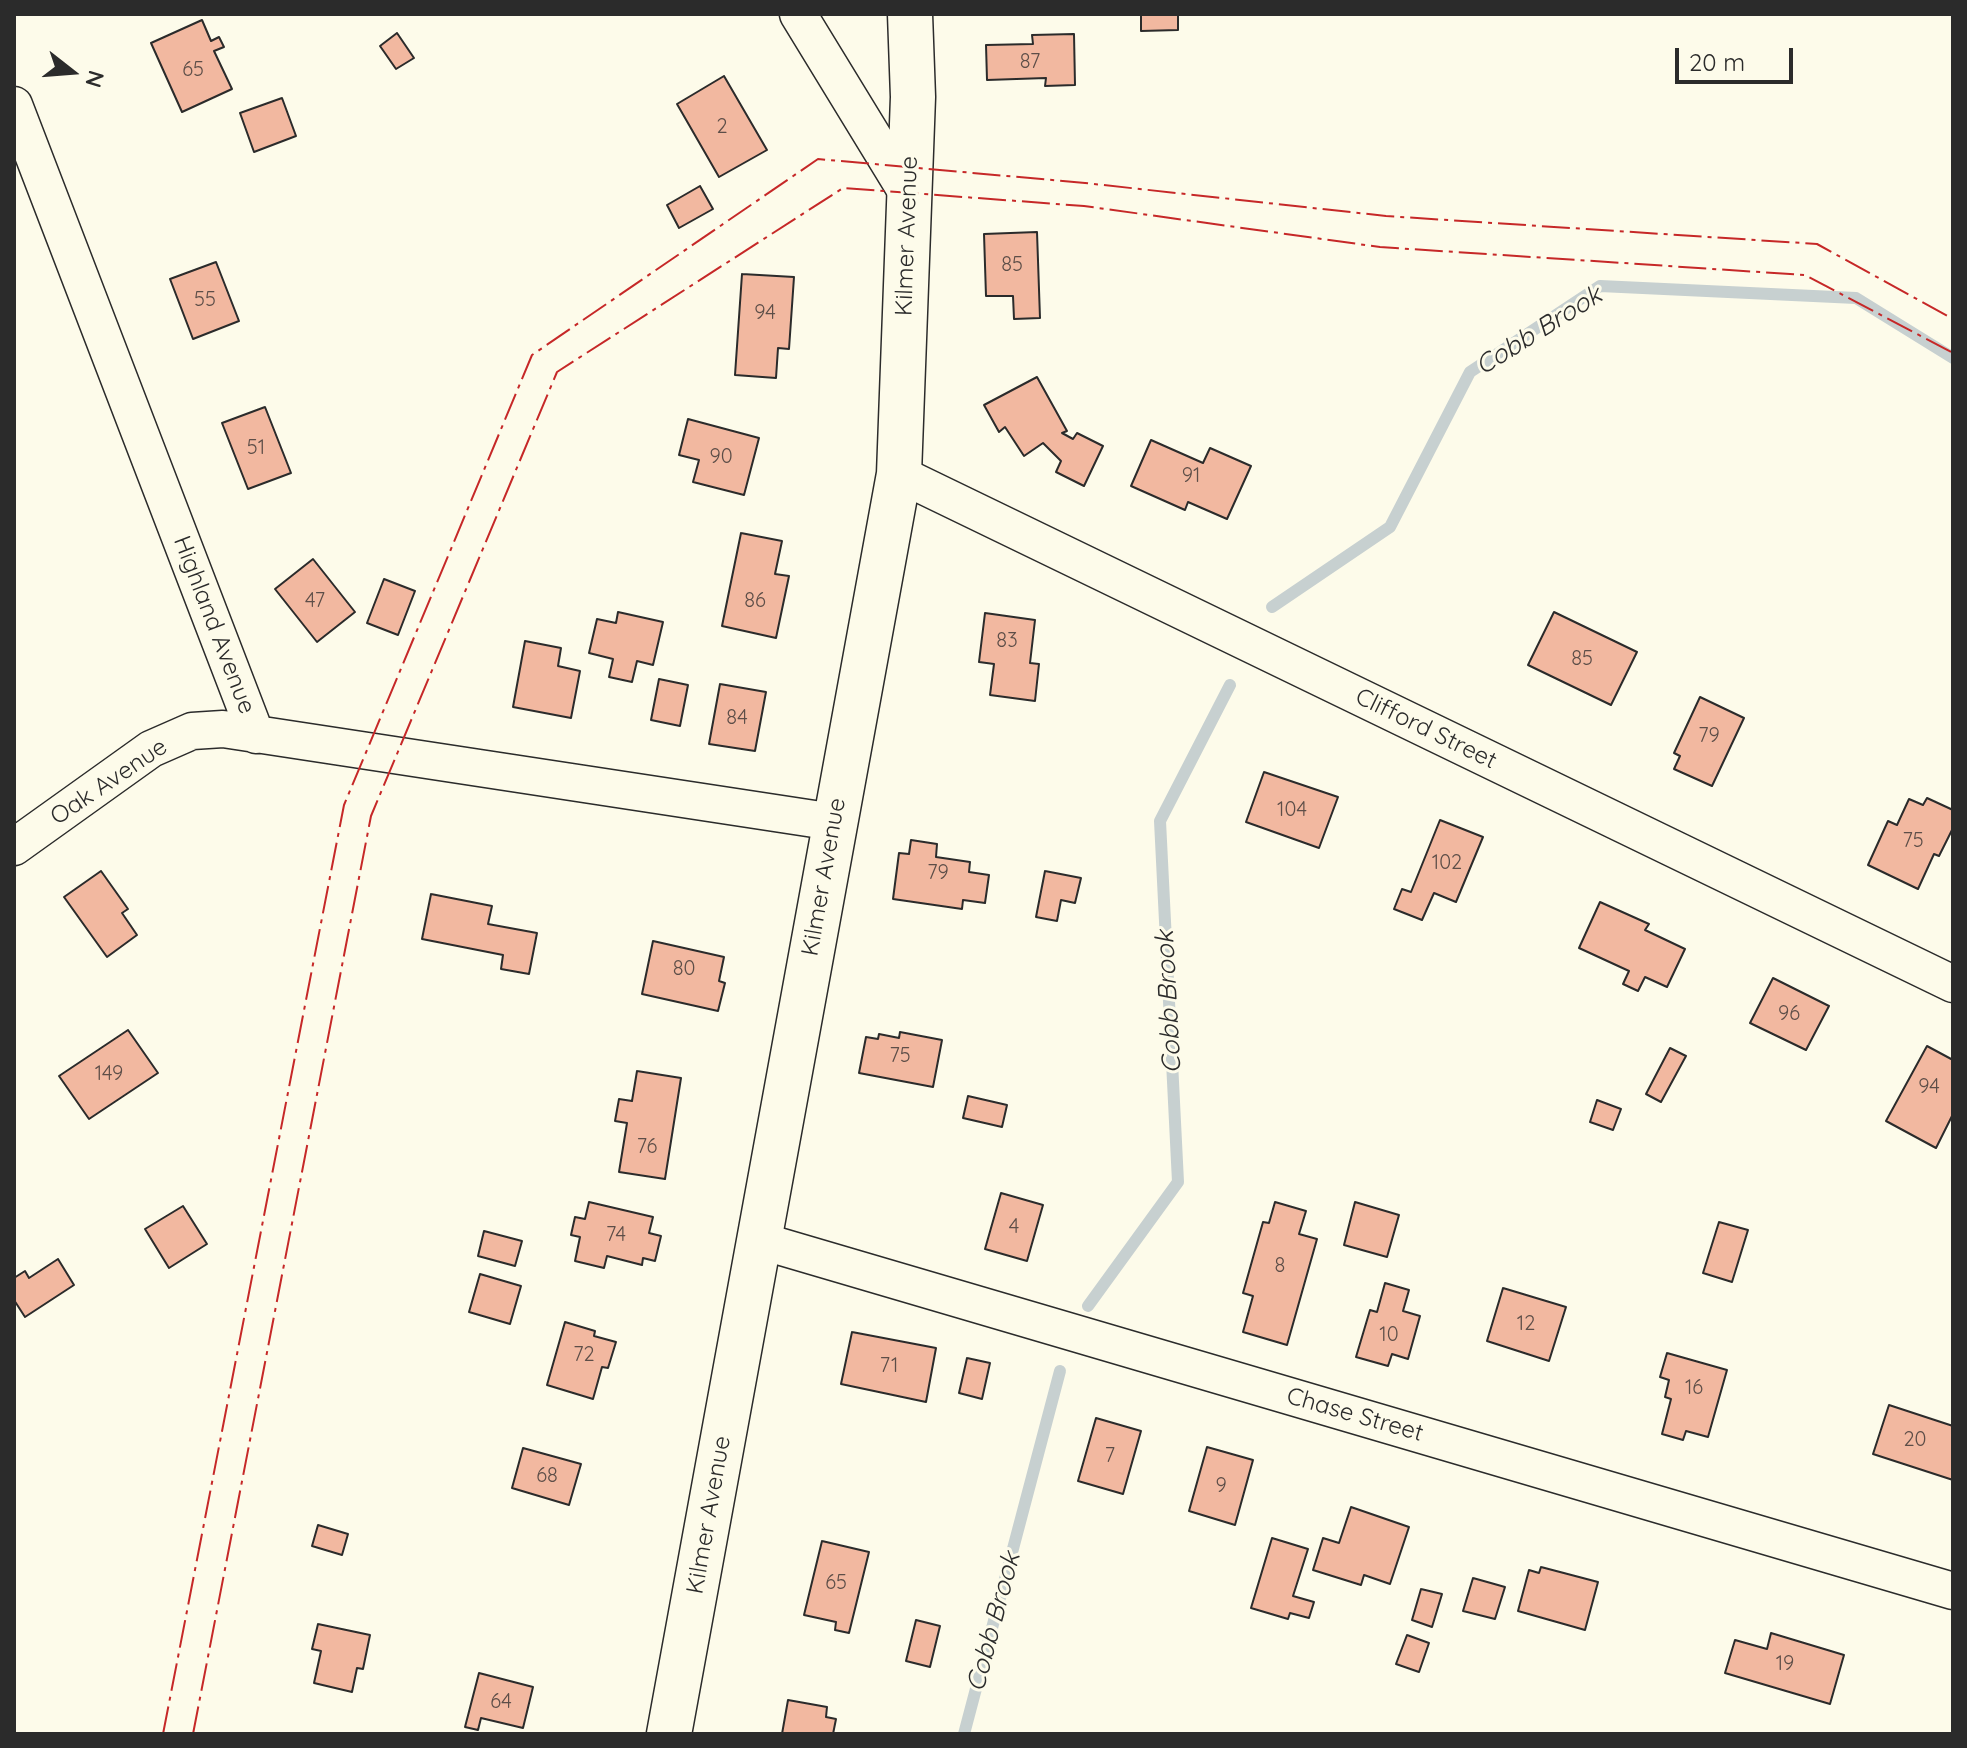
<!DOCTYPE html>
<style>
body{margin:0}
#map{position:relative;width:1967px;height:1748px;overflow:hidden;background:#fdfbea;font-family:Quicksand,sans-serif}
canvas{display:block}
.frame{position:absolute;inset:0;border:16px solid #2b2b2b;pointer-events:none}
.north{position:absolute;left:32px;top:32px;width:80px;height:80px;-webkit-text-stroke:6px #fdfbea;paint-order:stroke;rotate:107deg;font-size:22px;font-weight:700;line-height:32px;text-align:center;color:#2b2b2b}
.north::after{content:'';display:block;margin:auto;width:28px;height:36px;background:#2b2b2b;clip-path:polygon(50% 0,100% 100%,50% 72%,0 100%)}
.scale{position:absolute;left:1675px;top:48px;width:118px;height:36px;box-sizing:border-box;border:4px solid #2b2b2b;border-top:0;padding-left:10px;font-size:24px;line-height:28px;white-space:nowrap;color:#2b2b2b;-webkit-text-stroke:6px #fdfbea;paint-order:stroke}
</style>
<div id="map">
<canvas width="1967" height="1748"></canvas>
<div class="frame"></div>
<div class="north">N</div>
<div class="scale">20 m</div>
</div>
<script>
const ctx = document.querySelector('canvas').getContext('2d');
ctx.lineJoin = 'round';
const toPath = rows => new Path2D(rows.map(r => 'M' + r).join(''));
function strokePath(path, color, width, dash) { ctx.strokeStyle = color; ctx.lineWidth = width; ctx.lineCap = dash ? 'butt' : 'round'; ctx.setLineDash(dash || []); ctx.stroke(path); }
function fillPath(path, color) { ctx.fillStyle = color; ctx.fill(path, 'evenodd'); }
function label(font, color, halo, rows, align = 'center') {
  ctx.font = font + ' Quicksand,sans-serif'; ctx.lineWidth = 6; ctx.setLineDash([]); ctx.textBaseline = 'middle'; ctx.strokeStyle = halo; ctx.fillStyle = color; for (const [text, x, y, turn = 0] of rows) {
    ctx.save(); ctx.translate(x, y); ctx.rotate((+turn || 0) * Math.PI / 180); ctx.textAlign = isNaN(turn) ? turn : align; if (halo) ctx.strokeText(text, 0, 0); ctx.fillText(text, 0, 0); ctx.restore();
  }
}
const stream = toPath([
 [1272,607,1390,527,1470,372,1600,286,1856,298,1953,358],
 [1088,1306,1178,1182,1160,821,1230,685],
 [964,1734,1060,1371]
]);
const building = toPath([
 [1141,14,1178,14,1178,30,1141,31,1141,14],
 [202,20,211,41,219,37,224,47,214,51,232,89,182,112,151,43,202,20],
 [397,33,414,58,396,69,380,46,397,33],
 [1074,34,1075,85,1045,86,1046,78,987,80,986,45,1033,44,1032,35,1074,34],
 [724,76,767,150,719,177,677,104,724,76],
 [282,98,296,136,254,152,240,113,282,98],
 [700,186,713,209,679,228,667,205,700,186],
 [1037,232,1040,318,1014,319,1013,296,986,296,984,234,1037,232],
 [216,262,239,321,193,339,170,279,216,262],
 [742,274,794,277,789,349,778,348,776,378,735,375,742,274],
 [1037,377,1067,431,1062,433,1073,439,1077,433,1103,446,1084,486,1056,472,1061,461,1043,443,1024,456,1005,427,999,432,984,405,1037,377],
 [265,407,291,473,248,489,222,423,265,407],
 [688,419,759,438,744,495,693,482,699,460,679,455,688,419],
 [1151,440,1203,463,1210,448,1251,466,1227,519,1188,502,1185,510,1131,486,1151,440],
 [741,533,782,541,775,574,789,576,776,638,722,626,741,533],
 [313,559,355,612,317,642,275,589,313,559],
 [384,579,415,591,398,635,367,623,384,579],
 [618,612,663,622,653,665,637,661,632,682,609,677,613,659,589,653,597,619,616,623,618,612],
 [1554,612,1637,652,1611,705,1528,665,1554,612],
 [985,613,1035,620,1030,663,1039,664,1035,701,990,695,994,664,979,662,985,613],
 [525,641,561,648,558,666,580,671,571,718,513,707,525,641],
 [659,679,688,685,680,726,651,720,659,679],
 [720,684,766,692,755,751,709,744,720,684],
 [1700,697,1744,718,1712,786,1674,769,1680,756,1674,753,1700,697],
 [1264,772,1338,797,1319,848,1246,822,1264,772],
 [1927,798,1953,810,1953,828,1939,856,1934,854,1918,889,1868,865,1888,821,1897,825,1909,799,1923,805,1927,798],
 [1440,820,1483,837,1456,902,1434,893,1422,920,1394,909,1402,889,1411,892,1440,820],
 [911,840,937,844,936,857,970,862,969,872,989,875,985,903,963,900,962,909,893,899,899,853,909,854,911,840],
 [101,871,128,909,122,913,137,935,107,957,64,897,101,871],
 [1045,871,1081,878,1075,903,1061,900,1057,921,1036,917,1045,871],
 [431,894,492,906,488,924,537,933,529,974,501,969,503,955,422,939,431,894],
 [1600,902,1649,924,1645,930,1685,949,1667,987,1645,977,1638,991,1623,984,1629,971,1579,948,1600,902],
 [653,941,724,957,719,981,725,983,718,1011,642,994,653,941],
 [1773,978,1829,1006,1806,1050,1750,1023,1773,978],
 [128,1030,158,1073,89,1119,59,1076,128,1030],
 [900,1032,942,1040,933,1087,859,1073,866,1037,878,1039,879,1034,899,1038,900,1032],
 [1927,1046,1953,1060,1953,1114,1936,1148,1886,1121,1927,1046],
 [1670,1048,1686,1056,1661,1102,1646,1094,1670,1048],
 [637,1071,681,1078,665,1179,619,1172,627,1123,615,1121,619,1099,632,1101,637,1071],
 [968,1096,1007,1105,1002,1127,963,1118,968,1096],
 [1597,1100,1621,1109,1613,1130,1590,1122,1597,1100],
 [1001,1193,1043,1205,1027,1261,985,1249,1001,1193],
 [589,1202,653,1217,649,1233,661,1236,655,1261,643,1258,642,1265,607,1256,604,1268,575,1261,580,1237,571,1235,575,1217,585,1219,589,1202],
 [1275,1202,1306,1211,1299,1234,1317,1239,1287,1345,1243,1332,1253,1296,1243,1293,1263,1222,1269,1223,1275,1202],
 [1355,1202,1399,1215,1387,1257,1344,1245,1355,1202],
 [183,1206,207,1244,169,1268,145,1229,183,1206],
 [1719,1222,1748,1230,1732,1282,1703,1273,1719,1222],
 [484,1231,522,1241,515,1266,478,1256,484,1231],
 [58,1259,74,1285,25,1317,14,1300,14,1278,25,1271,29,1278,58,1259],
 [480,1274,521,1286,510,1324,469,1312,480,1274],
 [1385,1283,1409,1290,1403,1311,1420,1316,1408,1359,1392,1354,1388,1366,1356,1357,1370,1310,1377,1312,1385,1283],
 [1503,1288,1566,1307,1549,1361,1487,1341,1503,1288],
 [565,1322,595,1331,594,1336,616,1342,608,1368,602,1367,593,1399,547,1385,565,1322],
 [852,1332,936,1348,926,1402,841,1384,852,1332],
 [1667,1353,1727,1370,1708,1437,1686,1431,1683,1440,1662,1434,1671,1399,1665,1397,1669,1380,1660,1377,1667,1353],
 [967,1358,990,1363,982,1399,959,1393,967,1358],
 [1889,1405,1953,1426,1953,1480,1873,1454,1889,1405],
 [1096,1418,1141,1431,1123,1494,1078,1481,1096,1418],
 [1207,1447,1253,1460,1235,1525,1189,1511,1207,1447],
 [523,1448,581,1464,569,1505,512,1488,523,1448],
 [1351,1507,1409,1527,1390,1584,1364,1575,1361,1585,1313,1570,1323,1538,1339,1543,1351,1507],
 [318,1525,348,1534,342,1555,312,1546,318,1525],
 [1272,1538,1308,1549,1293,1596,1314,1602,1309,1618,1290,1613,1288,1619,1251,1608,1272,1538],
 [822,1541,869,1552,849,1633,835,1630,836,1622,804,1615,822,1541],
 [1541,1567,1598,1582,1585,1630,1518,1611,1529,1570,1539,1573,1541,1567],
 [1473,1578,1505,1587,1495,1619,1463,1611,1473,1578],
 [1421,1589,1442,1594,1432,1627,1412,1620,1421,1589],
 [916,1620,940,1626,930,1667,906,1661,916,1620],
 [318,1624,370,1635,363,1669,357,1668,352,1692,314,1683,321,1651,312,1649,318,1624],
 [1771,1633,1844,1655,1830,1704,1725,1673,1735,1640,1767,1649,1771,1633],
 [1407,1635,1429,1643,1419,1672,1396,1664,1407,1635],
 [479,1673,533,1687,523,1728,481,1718,478,1730,465,1727,479,1673],
 [788,1700,827,1707,826,1717,836,1719,833,1734,782,1734,788,1700]
]);
const street = toPath([
 [798,14,908,194],
 [14,105,256,735],
 [899,474,1953,984],
 [14,847,151,749,192,731,223,729,834,822],
 [758,1240,1953,1591]
]);
const secondary = toPath([
 [669,1734,899,474,913,97,910,14]
]);
const power = toPath([
 [163,1734,344,805,532,355,818,159,1085,183,1386,216,1817,244,1953,319],
 [193,1734,371,816,557,372,843,188,1084,206,1380,247,1805,275,1953,353]
]);
const numberNames = [
 ["87",1030,62],
 ["65",193,70],
 ["2",722,127],
 ["85",1012,265],
 ["55",205,300],
 ["94",765,313],
 ["51",256,448],
 ["90",721,457],
 ["91",1191,476],
 ["47",315,601],
 ["86",755,601],
 ["83",1007,641],
 ["85",1582,659],
 ["84",737,718],
 ["79",1709,736],
 ["104",1292,810],
 ["75",1913,841],
 ["102",1447,863],
 ["79",938,873],
 ["80",684,969],
 ["96",1789,1014],
 ["75",900,1056],
 ["149",109,1074],
 ["94",1929,1087],
 ["76",647,1147],
 ["4",1014,1227],
 ["74",616,1235],
 ["8",1280,1266],
 ["12",1526,1324],
 ["10",1389,1335],
 ["72",584,1355],
 ["71",889,1366],
 ["16",1694,1388],
 ["20",1915,1440],
 ["7",1110,1456],
 ["68",547,1476],
 ["9",1221,1486],
 ["65",836,1583],
 ["19",1785,1664],
 ["64",501,1702]
];
const streetNames = [
 ["Kilmer Avenue",907,236,-88],
 ["Highland Avenue",214,625,69],
 ["Clifford Street",1426,729,26],
 ["Oak Avenue",109,782,-34],
 ["Kilmer Avenue",824,877,-80],
 ["Chase Street",1355,1415,16],
 ["Kilmer Avenue",709,1515,-80]
];
const waterNames = [
 ["Cobb Brook",1539,331,-32],
 ["Cobb Brook",1169,1002,-93],
 ["Cobb Brook",994,1622,-75]
];
strokePath(stream, '#c7d0d0', 12);
fillPath(building, '#f2b8a0');
strokePath(building, '#2b2b2b', 2);
strokePath(street, '#2b2b2b', 39);
strokePath(secondary, '#2b2b2b', 47);
strokePath(street, '#fdfbea', 36);
strokePath(secondary, '#fdfbea', 44);
strokePath(power, '#c62828', 2, [28, 6, 4, 6]);
label('20px', '#5d4e48', null, numberNames);
label('24px', '#2b2b2b', '#fdfbea', streetNames);
label('italic 26px', '#2b2b2b', '#fdfbea', waterNames);
</script>
